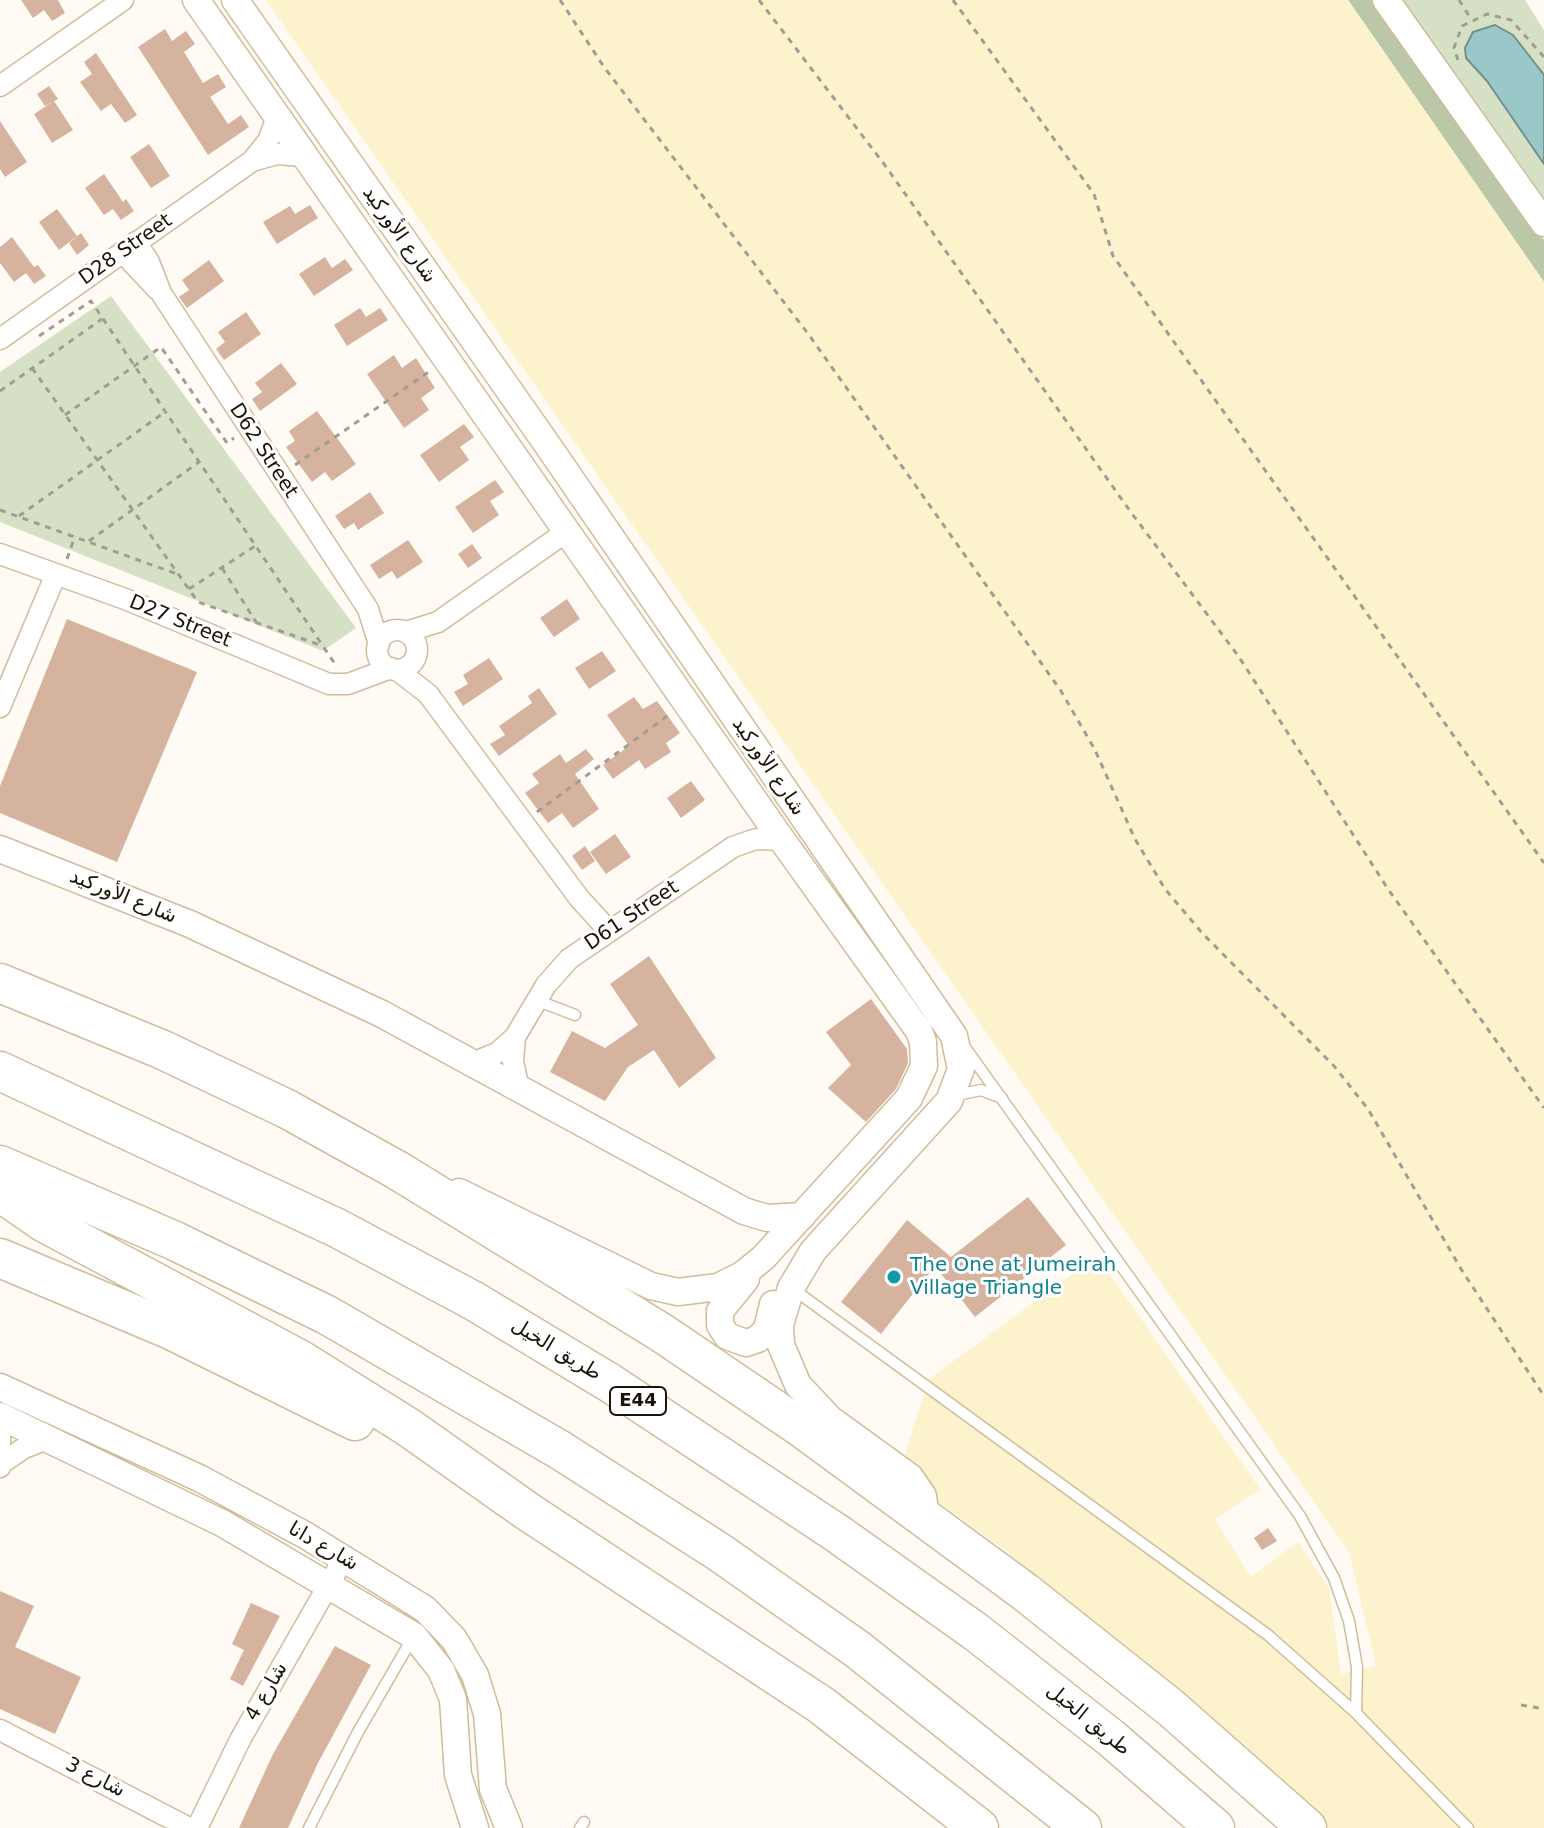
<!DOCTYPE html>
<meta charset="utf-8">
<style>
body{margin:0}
canvas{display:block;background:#fffbf4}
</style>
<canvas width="1544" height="1828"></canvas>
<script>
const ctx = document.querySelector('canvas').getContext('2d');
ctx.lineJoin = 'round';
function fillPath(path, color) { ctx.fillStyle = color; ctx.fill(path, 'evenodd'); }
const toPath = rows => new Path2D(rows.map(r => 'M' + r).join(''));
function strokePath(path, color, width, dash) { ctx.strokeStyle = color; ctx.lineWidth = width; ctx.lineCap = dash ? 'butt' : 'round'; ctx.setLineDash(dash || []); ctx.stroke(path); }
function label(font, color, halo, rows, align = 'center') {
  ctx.font = font + ' "DejaVu Sans",Vazirmatn,sans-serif'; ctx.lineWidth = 6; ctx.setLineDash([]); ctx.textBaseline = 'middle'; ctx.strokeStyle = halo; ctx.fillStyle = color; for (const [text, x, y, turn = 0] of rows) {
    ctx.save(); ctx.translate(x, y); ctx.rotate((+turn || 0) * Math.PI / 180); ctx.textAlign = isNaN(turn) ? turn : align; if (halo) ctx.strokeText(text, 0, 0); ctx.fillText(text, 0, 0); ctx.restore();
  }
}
const green = toPath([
 [1399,0,1525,0,1544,30,1544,210],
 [111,296,356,628,323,651,0,522,0,372]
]);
const forest = toPath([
 [1348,0,1379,0,1544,240,1544,282]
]);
const sand = toPath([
 [266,0,1348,0,1544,282,1544,1828,1327,1828,1230,1735,1006,1551,899,1473,929,1379,1097,1256,1260,1489,1215,1520,1251,1577,1298,1542,1329,1588,1341,1674,1376,1666,1349,1552]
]);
const water = toPath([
 [1495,25,1513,35,1544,75,1544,164,1487,81,1466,58,1465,48,1473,32,1495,25]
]);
const building = toPath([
 [21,0,58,0,65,13,52,21,44,10,33,18],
 [165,29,172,41,186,31,195,44,184,52,203,83,218,74,226,87,210,97,228,124,241,115,249,127,208,155,138,47],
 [96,53,137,115,125,123,111,104,101,111,80,82,92,74,84,62],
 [49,86,58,99,45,106,37,94],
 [54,101,73,130,52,143,34,114],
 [0,121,27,162,5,177,0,169],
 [149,144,170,176,151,188,130,157],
 [104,174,123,202,126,199,134,211,121,220,113,209,104,215,85,188],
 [310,205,318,218,277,244,263,222,290,206,295,214],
 [57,209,77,236,59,250,39,222],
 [81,233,89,245,77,255,69,243],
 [12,237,34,267,38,265,46,276,34,284,26,273,14,282,0,263,0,247],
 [325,257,332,268,345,259,353,270,314,296,299,274],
 [209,260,224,281,187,308,179,297,189,290,182,280],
 [360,308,366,317,380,308,388,320,347,346,334,325],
 [246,312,261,334,224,360,216,349,225,342,218,332],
 [394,355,402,368,416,358,435,388,421,398,429,410,404,428,367,374],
 [281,363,297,384,260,411,252,399,262,392,255,383],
 [317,411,356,464,332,481,325,472,312,482,286,447,295,441,289,431],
 [464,424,474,437,460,447,469,460,439,482,420,455],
 [495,480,504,492,490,501,499,515,473,533,455,507],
 [370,492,384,513,358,530,354,523,344,529,335,516],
 [408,540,423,562,397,579,392,571,379,579,370,565],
 [472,544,482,558,468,568,458,554],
 [567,599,580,619,554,637,540,618],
 [67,619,197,672,117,862,0,813,0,786],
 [602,651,616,671,589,689,575,668],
 [489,658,503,679,463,706,454,692,468,684,463,675],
 [539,688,557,714,499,756,490,744,505,735,499,726,532,703,528,696],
 [634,697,643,709,657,701,680,733,666,743,671,752,645,769,639,760,613,779,603,765,629,746,607,715],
 [586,749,594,759,575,774,599,809,573,828,562,813,548,823,525,793,539,783,532,774,560,754,566,763],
 [691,781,705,800,681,818,667,798],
 [615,834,631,857,606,874,590,852],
 [585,846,595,861,582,870,572,856],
 [649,956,716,1058,679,1088,654,1050,628,1067,605,1101,550,1072,572,1031,605,1048,638,1025,610,984],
 [871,999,907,1049,908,1063,896,1089,866,1122,828,1088,851,1065,826,1032],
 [1028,1197,1066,1245,975,1317,935,1266,881,1334,841,1302,907,1220,951,1257],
 [1268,1528,1277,1541,1262,1550,1254,1538],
 [0,1591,34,1606,15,1647,81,1677,55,1734,0,1709],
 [251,1603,280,1616,243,1686,230,1679,244,1650,232,1644],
 [335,1646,371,1665,318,1763,288,1828,239,1828,273,1754]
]);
const path = toPath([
 [560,0,604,67,809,335,1061,691,1095,750,1135,839,1165,889,1203,934,1334,1066,1368,1109,1461,1269,1544,1396],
 [759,0,884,164,1130,511,1239,657,1388,889,1544,1108],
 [953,0,1094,194,1113,256,1544,863],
 [1459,0,1471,19],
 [1458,60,1454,48,1462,26,1487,14,1511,20,1544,57],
 [39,336,91,301,335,664],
 [32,368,198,602,320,645],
 [0,391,102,319],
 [65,415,161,347,227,443,234,438],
 [295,465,430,371],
 [0,510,177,574],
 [19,516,165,412],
 [89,541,199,462],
 [67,559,75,536],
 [222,568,256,622],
 [189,589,255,546],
 [537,812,670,714],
 [1521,1705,1544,1709]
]);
const service = toPath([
 [536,1000,575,1015],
 [964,1046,1300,1516,1334,1578,1349,1621,1357,1667,1356,1713],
 [957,1095,981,1090,1002,1098],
 [793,1289,1268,1635,1356,1713,1468,1828],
 [309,1828,358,1732,413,1637],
 [580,1828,584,1822]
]);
const minor = toPath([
 [0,86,123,0],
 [252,161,277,154,303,156],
 [136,242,149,262,161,293,368,609,379,644],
 [122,252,158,290],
 [0,339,252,161,268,141,277,117],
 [0,554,125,599,329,684,348,684,391,668],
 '377 650a20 20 0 1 1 40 0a20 20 0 1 1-40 0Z',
 [406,632,438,622,566,532],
 [397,670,428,694,579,898,609,931],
 [0,707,56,574],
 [515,1037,513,1061,518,1085],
 [475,1062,497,1053,515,1037,546,985,569,959,733,847,756,839,782,840],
 [0,1433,0,1467],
 [2,1463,24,1448,50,1438],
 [0,1730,189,1828],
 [197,1828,241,1738,344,1558]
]);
const tertiary = toPath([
 [196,0,782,840,919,1031,923,1042,924,1066,909,1098,763,1258,742,1275,718,1287,678,1292,651,1286,459,1192],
 [235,0,544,440,954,1036,961,1069,949,1101,813,1251,791,1288,780,1325,781,1345,798,1385,830,1419,910,1477,923,1496,926,1518],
 [1386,0,1544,223],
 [0,849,190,924,382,1014,744,1211,767,1218,802,1216],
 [746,1279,720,1311,720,1325,727,1336,746,1343,758,1339,767,1329,773,1304],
 [0,1387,199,1478,305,1535,425,1609,454,1639,475,1675,487,1714,493,1789,509,1828],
 [0,1416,222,1523,414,1636,441,1670,453,1699,458,1775,475,1828]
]);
const motorway = toPath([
 [0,983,163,1050,287,1109,397,1170,662,1333,799,1426,1025,1592,1171,1708,1307,1828],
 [0,1071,337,1228,474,1301,610,1383,838,1534,976,1632,1111,1738,1215,1828],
 [0,1165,175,1241,327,1315,560,1450,719,1552,857,1649,1082,1828],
 [0,1192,43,1222,301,1360,408,1427,527,1511,821,1705,979,1828],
 [0,1258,171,1330,355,1421]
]);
const markers = [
 [894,1277,8,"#0f9aa8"]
];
const shields = [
 [638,1401,56]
];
const shieldNames = [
 ["E44",638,1401]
];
const streetNames = [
 ["شارع الأوركيد",399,235,55],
 ["D28 Street",126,250,-35],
 ["D62 Street",263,451,57],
 ["D27 Street",180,622,22],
 ["شارع الأوركيد",768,767,56],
 ["شارع الأوركيد",123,897,22],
 ["D61 Street",632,916,-34],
 ["طريق الخيل",556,1350,31],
 ["شارع دانا",323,1547,30],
 ["شارع 4",267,1692,-60],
 ["طريق الخيل",1088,1720,39],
 ["شارع 3",95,1778,27]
];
const cultureNames = [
 ["The One at Jumeirah",910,1266],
 ["Village Triangle",910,1289]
];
fillPath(green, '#d5e0c5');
fillPath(forest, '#bac8a7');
fillPath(sand, '#fcf2cc');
fillPath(water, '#9ac7c7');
strokePath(water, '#74918e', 2);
fillPath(building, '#d6b39f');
strokePath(service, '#d0bc9b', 13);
strokePath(minor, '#d0bc9b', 23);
strokePath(tertiary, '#d0bc9b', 29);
strokePath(motorway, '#d0bc9b', 41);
strokePath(path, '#a29d94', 3, [6, 6]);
strokePath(service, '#fff', 10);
strokePath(minor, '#fff', 20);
strokePath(tertiary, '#fff', 26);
strokePath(motorway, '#fff', 38);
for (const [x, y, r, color] of markers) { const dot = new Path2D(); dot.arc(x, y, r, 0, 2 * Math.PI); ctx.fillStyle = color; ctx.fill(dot); strokePath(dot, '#fff', 3); }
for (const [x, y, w] of shields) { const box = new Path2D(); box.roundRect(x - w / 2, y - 14, w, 28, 6); ctx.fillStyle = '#fff'; ctx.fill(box); strokePath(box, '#1b1408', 2); }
label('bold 18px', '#1b1408', null, shieldNames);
label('20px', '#1b1408', '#fff', streetNames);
label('20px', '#0d838f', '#fff', cultureNames, 'left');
</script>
